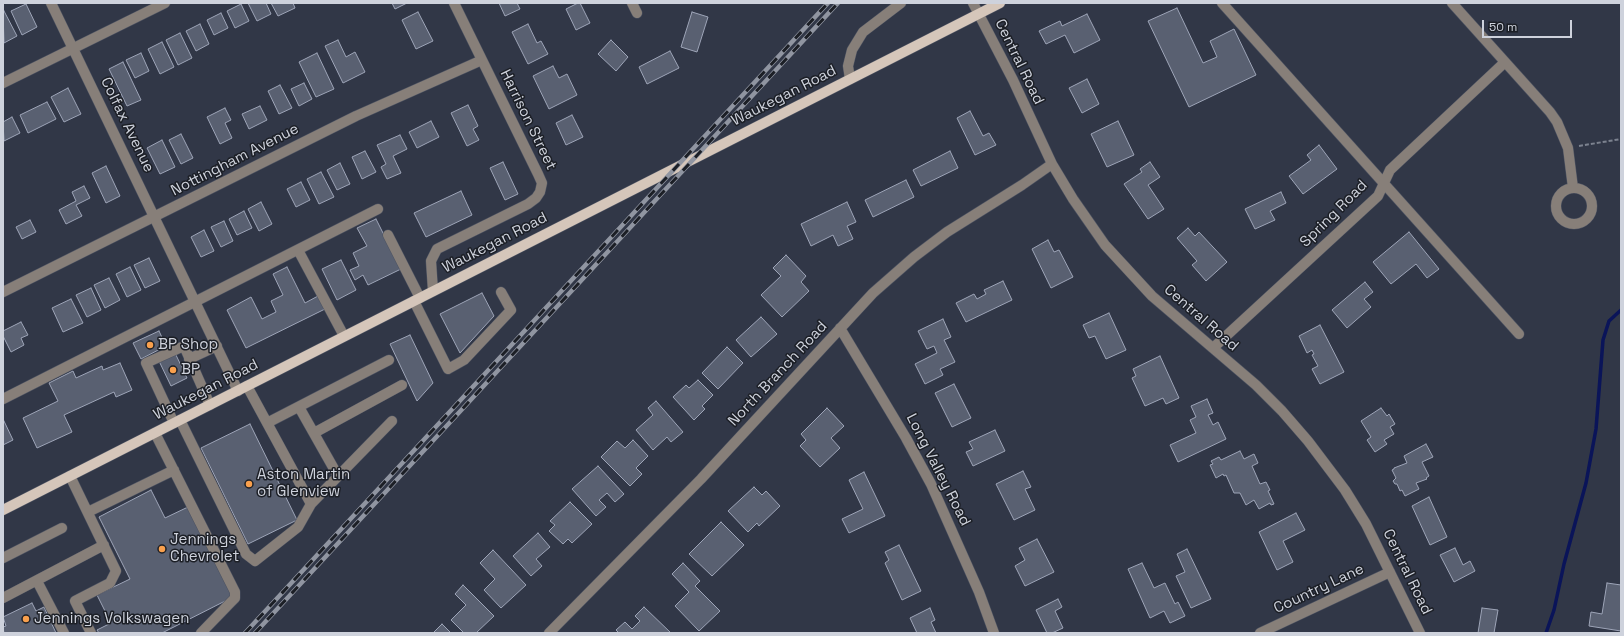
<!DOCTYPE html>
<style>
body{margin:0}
#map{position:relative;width:1624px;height:636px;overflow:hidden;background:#313747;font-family:"Space Grotesk",sans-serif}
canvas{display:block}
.frame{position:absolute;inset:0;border:4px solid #ced2dc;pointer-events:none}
.scale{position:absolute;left:1482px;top:20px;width:90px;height:18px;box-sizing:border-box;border:2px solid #ced2dc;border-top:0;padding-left:5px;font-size:12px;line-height:14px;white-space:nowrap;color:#ced2dc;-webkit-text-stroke:3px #1c1f26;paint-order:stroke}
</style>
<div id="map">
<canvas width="1624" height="636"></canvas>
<div class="frame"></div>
<div class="scale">50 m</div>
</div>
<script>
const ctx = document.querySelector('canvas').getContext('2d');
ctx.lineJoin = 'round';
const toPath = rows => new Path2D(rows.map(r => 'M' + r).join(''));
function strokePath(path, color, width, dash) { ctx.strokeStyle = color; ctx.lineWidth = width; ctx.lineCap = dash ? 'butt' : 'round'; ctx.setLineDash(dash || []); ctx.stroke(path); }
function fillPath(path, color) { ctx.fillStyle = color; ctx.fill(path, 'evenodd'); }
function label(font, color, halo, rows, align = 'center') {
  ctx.font = font + ' "Space Grotesk",sans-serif'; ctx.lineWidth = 3; ctx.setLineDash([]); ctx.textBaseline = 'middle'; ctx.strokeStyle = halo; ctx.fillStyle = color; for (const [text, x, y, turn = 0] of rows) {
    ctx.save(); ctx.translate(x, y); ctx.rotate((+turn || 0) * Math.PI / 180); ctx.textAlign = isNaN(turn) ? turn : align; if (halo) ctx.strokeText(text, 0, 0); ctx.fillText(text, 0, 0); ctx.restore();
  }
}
const stream = toPath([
 [1546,633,1554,610,1564,564,1586,483,1596,429,1603,340,1609,321,1621,310]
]);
const building = toPath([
 [248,3,266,3,271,14,257,21,248,3],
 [271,3,293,3,295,8,278,16,271,3],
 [392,3,407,3,395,9,392,3],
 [499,3,517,3,520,9,505,16,499,3],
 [578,3,580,3,590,23,576,30,566,9,578,3],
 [26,4,37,27,22,35,11,11,26,4],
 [241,4,249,21,235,28,227,11,241,4],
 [1177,8,1203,63,1217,57,1210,41,1234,29,1256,75,1189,107,1148,21,1177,8],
 [4,11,17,36,4,43,3,12,4,11],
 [418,12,433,41,416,49,402,20,418,12],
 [692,12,708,17,697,52,681,47,692,12],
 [221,13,228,28,214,35,207,20,221,13],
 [1087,14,1100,40,1074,53,1065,35,1046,44,1039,31,1060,21,1062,26,1087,14],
 [200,24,209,44,196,51,186,31,200,24],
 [528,24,537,43,541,41,548,54,528,64,512,32,528,24],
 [180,33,192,58,178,65,166,40,180,33],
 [338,40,346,57,355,52,365,72,343,83,325,46,338,40],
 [611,40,628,57,616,71,598,54,611,40],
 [162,42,174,67,160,74,148,49,162,42],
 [670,51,679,68,647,84,639,67,670,51],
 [141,53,149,71,135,78,126,60,141,53],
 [317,53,334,89,316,97,299,62,317,53],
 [123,62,141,100,127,106,109,69,123,62],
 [553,66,559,78,567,74,577,95,549,109,533,76,553,66],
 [1087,79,1099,104,1082,113,1069,88,1087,79],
 [304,83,312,99,299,106,291,89,304,83],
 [280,85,292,108,279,114,268,91,280,85],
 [68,88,81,114,64,122,51,97,68,88],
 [47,102,56,119,28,133,20,115,47,102],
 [468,105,478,126,473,129,479,140,467,146,451,113,468,105],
 [260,106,267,120,249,129,242,114,260,106],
 [225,108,231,120,225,123,232,138,220,144,207,117,225,108],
 [970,111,983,136,989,133,996,145,975,155,957,118,970,111],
 [572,115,583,137,566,145,556,123,572,115],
 [12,117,20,133,4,141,3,122,12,117],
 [431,121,439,137,417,148,409,132,431,121],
 [1118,121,1134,155,1107,167,1091,134,1118,121],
 [181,134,193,158,181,164,169,140,181,134],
 [400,135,407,149,393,156,401,173,387,179,381,167,386,164,377,145,400,135],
 [162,140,175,167,160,174,147,148,162,140],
 [1319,145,1337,169,1303,194,1289,176,1311,160,1307,155,1319,145],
 [365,151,376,172,362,179,352,157,365,151],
 [950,151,958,168,921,186,913,170,950,151],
 [503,162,518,194,505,200,490,168,503,162],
 [1150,162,1160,177,1148,185,1164,209,1148,219,1124,184,1142,172,1140,169,1150,162],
 [340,163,350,184,337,190,327,170,340,163],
 [106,166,120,196,106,203,92,173,106,166],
 [321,172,334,197,319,204,307,179,321,172],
 [906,180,914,197,873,217,865,200,906,180],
 [301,182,310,200,296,207,287,189,301,182],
 [84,186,90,198,76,205,82,216,66,224,59,210,76,201,72,192,84,186],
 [461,191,472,215,426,237,414,213,461,191],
 [1281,192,1286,203,1270,211,1275,220,1255,229,1245,209,1281,192],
 [261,202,272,224,259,231,248,209,261,202],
 [847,202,856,222,847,226,853,239,838,246,833,235,811,246,801,224,847,202],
 [244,211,252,228,237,235,229,219,244,211],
 [376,219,401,269,368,285,363,275,355,280,350,270,359,266,353,253,367,246,357,228,376,219],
 [30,220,36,232,22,239,16,227,30,220],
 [224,221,233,241,221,247,211,227,224,221],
 [1188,228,1195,236,1199,232,1227,262,1206,281,1192,265,1197,261,1177,238,1188,228],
 [204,230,214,251,201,257,191,237,204,230],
 [1409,232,1439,269,1427,278,1416,264,1391,284,1373,262,1409,232],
 [1048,240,1054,252,1059,250,1073,277,1051,288,1032,249,1048,240],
 [786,255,806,276,801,282,809,291,782,317,761,295,781,276,773,268,786,255],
 [149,258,160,281,145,288,134,265,149,258],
 [341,260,356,290,337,300,322,269,341,260],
 [130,267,141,290,127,297,116,274,130,267],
 [287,267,305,303,318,296,325,309,246,348,227,310,251,297,262,319,276,312,271,301,283,295,273,274,287,267],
 [109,278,120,300,105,308,94,285,109,278],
 [1003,281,1012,300,966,322,956,303,974,294,977,299,986,294,984,290,1003,281],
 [1365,282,1373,292,1364,299,1371,307,1347,328,1332,310,1365,282],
 [91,288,101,310,87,317,76,295,91,288],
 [482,293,494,316,460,353,440,314,482,293],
 [71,299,83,323,63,332,52,308,71,299],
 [1109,313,1126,350,1106,359,1095,336,1089,338,1083,325,1109,313],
 [761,317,777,334,751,357,736,340,761,317],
 [943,319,951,337,944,340,955,362,940,369,943,375,925,384,915,364,937,353,934,346,927,349,918,331,943,319],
 [21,322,28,335,21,338,24,345,11,352,3,336,3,331,21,322],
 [1320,325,1344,372,1320,384,1312,369,1318,366,1312,355,1314,354,1312,350,1307,353,1299,336,1320,325],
 [159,331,166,346,141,359,133,343,159,331],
 [410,335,433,383,417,401,390,344,410,335],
 [727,347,743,363,718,389,702,373,727,347],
 [175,353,187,378,171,386,159,361,175,353],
 [1160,356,1179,398,1166,404,1163,398,1145,406,1132,378,1136,376,1133,369,1160,356],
 [120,363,132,390,116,397,114,392,64,415,72,432,37,448,23,418,58,401,49,383,73,371,76,378,102,366,103,370,120,363],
 [698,380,713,395,702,406,705,409,694,420,673,397,686,385,689,388,698,380],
 [954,384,971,418,952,427,935,393,954,384],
 [1207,399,1213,413,1208,415,1213,425,1218,422,1226,439,1178,462,1170,445,1196,433,1190,420,1196,417,1191,406,1207,399],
 [656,401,683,432,671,442,667,437,653,450,636,430,653,415,648,408,656,401],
 [827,408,844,426,831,438,840,448,820,467,800,446,806,440,801,434,827,408],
 [1381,408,1387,416,1389,414,1395,424,1390,427,1394,434,1384,440,1387,444,1375,452,1367,440,1371,437,1361,421,1381,408],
 [3,419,13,440,3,445,3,419],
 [250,424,297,520,248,544,201,448,250,424],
 [995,430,1005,451,973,466,966,452,973,449,969,442,995,430],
 [633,440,648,456,636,468,642,474,630,486,601,457,617,441,625,448,633,440],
 [1426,444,1433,457,1422,462,1429,476,1426,478,1427,479,1416,483,1419,489,1405,496,1402,490,1400,491,1397,484,1395,484,1393,481,1396,478,1392,470,1394,469,1394,468,1407,463,1404,456,1426,444],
 [1240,451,1244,459,1254,454,1258,463,1252,466,1260,484,1266,482,1270,490,1268,491,1274,504,1271,505,1270,503,1259,509,1254,500,1246,505,1240,493,1234,493,1226,475,1224,476,1223,474,1216,478,1210,465,1213,464,1211,461,1219,457,1221,460,1240,451],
 [598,466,624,494,615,502,607,493,599,500,606,507,596,516,572,489,598,466],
 [1023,471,1031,487,1025,489,1035,510,1014,520,996,484,1023,471],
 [864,472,885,516,849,533,842,519,863,509,849,480,864,472],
 [754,487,762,495,766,491,780,506,759,526,757,523,748,532,728,511,754,487],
 [151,490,165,518,188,507,233,597,162,633,99,633,97,630,111,623,97,595,130,579,99,517,151,490],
 [1429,497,1447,537,1430,545,1412,506,1429,497],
 [570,502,592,524,572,543,568,539,563,544,549,531,555,525,550,521,570,502],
 [1296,513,1305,530,1283,541,1293,562,1277,570,1259,532,1296,513],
 [721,522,744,545,712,576,689,554,721,522],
 [538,533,550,547,536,559,542,566,531,576,513,556,538,533],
 [1037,539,1054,572,1025,586,1015,566,1025,560,1019,548,1037,539],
 [899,545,921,591,902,600,885,563,889,560,885,552,899,545],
 [1455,548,1463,565,1470,561,1475,571,1454,582,1440,555,1455,548],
 [1187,549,1211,599,1191,608,1176,576,1185,572,1177,554,1187,549],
 [493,550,526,585,501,608,484,590,495,579,480,563,493,550],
 [683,563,700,581,695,586,720,611,699,631,675,606,689,592,672,574,683,563],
 [1142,563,1154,588,1165,583,1175,604,1178,602,1185,616,1170,623,1164,611,1150,618,1128,569,1142,563],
 [1607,583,1621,585,1621,631,1589,626,1591,612,1602,614,1607,583],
 [463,585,494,616,476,633,464,633,451,620,466,605,455,594,463,585],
 [1058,599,1062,607,1055,611,1063,628,1052,633,1047,633,1036,610,1058,599],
 [32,603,36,611,44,607,56,633,4,633,3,627,6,626,3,617,32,603],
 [644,607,671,633,619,633,616,630,625,622,632,629,640,621,635,616,644,607],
 [930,608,935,620,931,622,936,633,917,633,910,618,930,608],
 [1482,608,1498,610,1494,633,1478,633,1482,608],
 [442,624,451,633,433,633,442,624]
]);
const path = toPath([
 [1579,146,1621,139]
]);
const minor = toPath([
 [51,3,238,391],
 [632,3,637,13],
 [973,3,1013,80,1052,164,1073,199,1105,245,1152,296,1256,385,1282,411,1308,441,1345,490,1366,524,1420,633],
 [1222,3,1519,334],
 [1452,3,1550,112,1557,122,1568,148,1573,188],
 [850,79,848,66,852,50,863,32,901,3],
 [3,83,165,3],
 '1556 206a18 18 0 1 1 36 0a18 18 0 1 1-36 0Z',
 [388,235,420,298],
 [298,250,344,336],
 [433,291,431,261,437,249,528,204,536,198,540,192,542,183,538,174,454,3],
 [3,292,356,116,482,60],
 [414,301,448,369,464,360,511,310,501,292],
 [840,328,906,438,931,484,979,592,994,633],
 [1213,348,1378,196,1390,170,1504,63],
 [189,359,217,346],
 [247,386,311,504],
 [3,399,378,209],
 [299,407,338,476],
 [180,420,246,554,255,561,298,527,311,504,392,421],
 [174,423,146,363,184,346,210,405],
 [267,423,389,360],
 [155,433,235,592,235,598,231,602,201,633],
 [314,433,402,385],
 [70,476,116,571,110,583,75,601,91,633],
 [88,512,174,470],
 [3,558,62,528],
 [37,581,64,633],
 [3,598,104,545],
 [549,633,701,479,873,293,914,257,947,232,1022,185,1052,164],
 [1260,633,1390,572]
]);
const major = toPath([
 [3,510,1000,3]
]);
const rail = toPath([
 [245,633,828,3],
 [255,633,838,3]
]);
const markers = [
 [150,345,4,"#f9a04d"],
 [173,370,4,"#f9a04d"],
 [249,484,4,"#f9a04d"],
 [162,549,4,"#f9a04d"],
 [26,619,4,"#f9a04d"]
];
const streetNames = [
 ["Central Road",1019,62,64],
 ["Waukegan Road",784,96,-27],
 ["Harrison Street",528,120,64],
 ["Colfax Avenue",127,125,64],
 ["Nottingham Avenue",235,160,-27],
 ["Spring Road",1334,214,-45],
 ["Waukegan Road",495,243,-27],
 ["Central Road",1201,318,41],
 ["North Branch Road",778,374,-47],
 ["Waukegan Road",206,390,-27],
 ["Long Valley Road",938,470,63],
 ["Central Road",1407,572,64],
 ["Country Lane",1319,589,-25]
];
const poiNames = [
 ["BP Shop",158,345],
 ["BP",181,370],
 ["Aston Martin",257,475],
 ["of Glenview",257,492],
 ["Jennings",170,540],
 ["Chevrolet",170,557],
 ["Jennings Volkswagen",34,619]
];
strokePath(stream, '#0a1459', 3.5);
fillPath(building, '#596071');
strokePath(building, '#9ea5b8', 1);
strokePath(minor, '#4d5362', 11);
strokePath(major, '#4d5362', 11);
strokePath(path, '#7c828f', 2, [4, 2]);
strokePath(minor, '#877f79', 10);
strokePath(major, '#d5c6ba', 10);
strokePath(rail, '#9095a1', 4.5);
strokePath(rail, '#1c1f26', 3, [9]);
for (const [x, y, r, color] of markers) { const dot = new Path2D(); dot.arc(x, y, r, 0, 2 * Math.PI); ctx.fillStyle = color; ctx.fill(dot); strokePath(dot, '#1c1f26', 1.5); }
label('15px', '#ced2dc', '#1c1f26', streetNames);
label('15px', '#ced2dc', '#1c1f26', poiNames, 'left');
</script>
